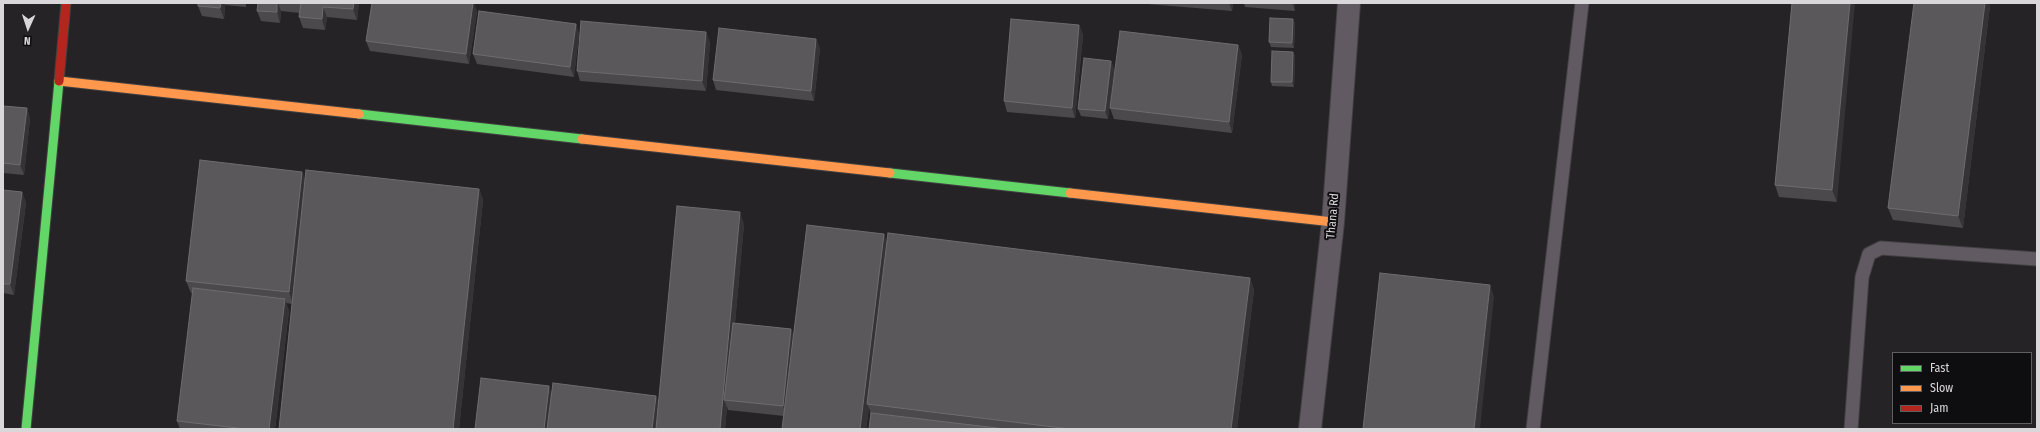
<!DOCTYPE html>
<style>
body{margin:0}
#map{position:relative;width:2040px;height:432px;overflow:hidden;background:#262326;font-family:"Fira Sans Condensed",sans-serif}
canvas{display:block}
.frame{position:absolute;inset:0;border:4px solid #dad7da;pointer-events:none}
.legend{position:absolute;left:1892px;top:352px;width:140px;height:72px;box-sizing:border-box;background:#0e0d0f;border:1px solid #605e60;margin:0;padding:5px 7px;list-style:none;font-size:12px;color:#dad7da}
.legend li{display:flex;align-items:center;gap:8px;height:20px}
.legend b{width:20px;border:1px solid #605e60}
.north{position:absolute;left:8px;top:8px;width:40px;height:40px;-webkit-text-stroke:3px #0e0d0f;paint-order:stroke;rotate:183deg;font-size:11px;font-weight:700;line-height:16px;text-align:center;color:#dad7da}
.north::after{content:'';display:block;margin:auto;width:14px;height:18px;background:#dad7da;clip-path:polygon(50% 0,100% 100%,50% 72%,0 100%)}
</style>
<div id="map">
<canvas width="2040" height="432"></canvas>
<div class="frame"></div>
<ul class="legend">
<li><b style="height:5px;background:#63d668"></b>Fast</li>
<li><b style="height:5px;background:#ff974d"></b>Slow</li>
<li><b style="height:5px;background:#b3261e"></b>Jam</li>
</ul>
<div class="north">N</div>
</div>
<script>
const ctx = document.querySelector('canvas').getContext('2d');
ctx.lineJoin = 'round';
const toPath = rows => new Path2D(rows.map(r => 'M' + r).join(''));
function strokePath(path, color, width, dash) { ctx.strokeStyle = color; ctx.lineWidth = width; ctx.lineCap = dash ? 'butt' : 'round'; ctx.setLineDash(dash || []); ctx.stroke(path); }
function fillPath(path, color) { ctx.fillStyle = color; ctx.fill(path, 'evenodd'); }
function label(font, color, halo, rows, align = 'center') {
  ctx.font = font + ' "Fira Sans Condensed",sans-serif'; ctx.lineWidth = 4; ctx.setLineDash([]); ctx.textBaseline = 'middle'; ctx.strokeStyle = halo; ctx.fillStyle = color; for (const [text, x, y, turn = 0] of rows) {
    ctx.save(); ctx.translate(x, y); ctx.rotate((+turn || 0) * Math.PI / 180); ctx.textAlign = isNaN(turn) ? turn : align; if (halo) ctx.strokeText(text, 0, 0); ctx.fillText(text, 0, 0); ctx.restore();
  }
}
const lane = toPath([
 [1533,429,1582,3],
 [1851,429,1862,277,1869,254,1881,248,2037,259]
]);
const street = toPath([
 [1310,429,1333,222,1349,3]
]);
const fast = toPath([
 [359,114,582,139],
 [890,173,1070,193],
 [26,429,59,81]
]);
const slow = toPath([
 [59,81,359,114],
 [582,139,890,173],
 [1070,193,1333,222]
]);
const jam = toPath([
 [59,81,66,3]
]);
const wall = toPath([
 [198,3,246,3,246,7,225,5,224,19,202,16,198,6],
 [258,3,359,3,357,20,327,17,325,30,303,28,299,17,300,13,281,11,280,23,261,21,257,11],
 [1135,3,1233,3,1232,11],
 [1244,3,1295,3,1295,11,1245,7],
 [1792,3,1837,202,1779,197,1775,185],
 [1990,6,1963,228,1893,220,1888,208],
 [477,11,469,64,370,51,366,41],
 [1295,23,1294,48,1271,47,1269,42],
 [576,24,579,34,574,77,477,64,473,54],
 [1079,25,1083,35,1075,118,1007,112,1004,101],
 [706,32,710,43,706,91,580,81,577,71],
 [816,39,820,49,814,101,716,90,713,80],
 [1238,45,1242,55,1232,133,1114,119,1110,108],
 [1293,52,1295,56,1294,87,1272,86,1271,82],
 [1111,61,1114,69,1108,119,1081,116,1078,109],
 [3,106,27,108,30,119,24,175,3,173],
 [302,172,305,180,479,189,483,200,459,429,279,429,292,304,286,303,289,311,275,429,180,429,177,421,193,293,191,293,186,281],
 [3,190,22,192,26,203,14,295,3,293],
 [744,224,735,323,791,329,793,336,884,234,887,243,1250,278,1254,290,1237,429,869,429,871,414,869,408,866,429,784,416,728,410,727,407,725,429,475,429,549,386,551,393,656,396,659,403]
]);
const shadedWall = toPath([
 [221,3,224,3,225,5,224,19,220,8],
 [277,3,278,3,281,11,280,23,277,12],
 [354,3,359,3,357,20,353,9],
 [473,3,474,3,477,11,469,64,466,54],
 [1229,3,1233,3,1232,11],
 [1292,3,1295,3,1295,11],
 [1850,3,1855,3,1837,202,1832,190],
 [1985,3,1989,3,1990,6,1963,228,1958,216],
 [323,7,327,17,325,30,322,19],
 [1293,19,1295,23,1294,48,1292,43],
 [576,24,579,34,574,77,570,67],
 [1079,25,1083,35,1075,118,1072,108],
 [706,32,710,43,706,91,702,81],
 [816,39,820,49,814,101,811,91],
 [1238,45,1242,55,1232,133,1229,122],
 [1293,52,1295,56,1294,87,1292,82],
 [1111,61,1114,69,1108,119,1105,111],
 [27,108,30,119,24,175,20,165],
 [302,172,307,183,293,304,289,292],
 [479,189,483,200,459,429,453,429],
 [22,192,26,203,14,295,10,284],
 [740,212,744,224,728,400,724,400,727,407,725,429,720,429],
 [884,234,888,246,867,404,869,408,866,429,860,429],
 [1250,278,1254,290,1237,429,1231,429],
 [1490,285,1494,297,1480,429,1474,429],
 [285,299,289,311,275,429,269,429],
 [791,329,795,340,787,416,783,406],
 [549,386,552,396,549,429,544,429],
 [656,396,661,408,658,429,652,429]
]);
const building = toPath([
 [198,3,221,3,220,8,198,6,198,3],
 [258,3,277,3,277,12,257,11,258,3],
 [301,3,354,3,353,9,323,7,322,19,299,17,301,3],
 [372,3,473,3,466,54,366,41,372,3],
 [1792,3,1850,3,1832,190,1775,185,1792,3],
 [1914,3,1985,3,1958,216,1888,208,1914,3],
 [479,11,576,24,570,67,473,54,479,11],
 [1270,18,1293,19,1292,43,1269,42,1270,18],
 [1011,19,1079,25,1072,108,1004,101,1011,19],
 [581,21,706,32,702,81,577,71,581,21],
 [719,28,816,39,811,91,713,80,719,28],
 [1120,31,1238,45,1229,122,1110,108,1120,31],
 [1272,51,1293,52,1292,82,1271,82,1272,51],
 [1084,58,1111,61,1105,111,1078,109,1084,58],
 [3,106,27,108,20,165,3,163,3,106],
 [200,160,302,172,289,292,186,281,200,160],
 [306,170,479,189,453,429,279,429,306,170],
 [3,190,22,192,10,284,3,284,3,190],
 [677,206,740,212,720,429,656,429,677,206],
 [807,225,884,234,860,429,782,429,807,225],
 [888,233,1250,278,1231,429,1070,429,867,404,888,233],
 [1380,273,1490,285,1474,429,1363,429,1380,273],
 [193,288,285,299,269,429,246,429,177,421,193,288],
 [733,323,791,329,783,406,724,400,733,323],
 [481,378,549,386,544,429,475,429,481,378],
 [553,383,656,396,652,429,547,429,553,383],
 [871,413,1005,429,869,429,871,413]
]);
const streetNames = [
 ["Thana Rd",1333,216,-85]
];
strokePath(lane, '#424142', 15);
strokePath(street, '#424142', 24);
strokePath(fast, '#424142', 11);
strokePath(slow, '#424142', 11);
strokePath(jam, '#424142', 11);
strokePath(lane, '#625a63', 13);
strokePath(street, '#625a63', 22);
strokePath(fast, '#63d668', 9);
strokePath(slow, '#ff974d', 9);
strokePath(jam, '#b3261e', 9);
fillPath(wall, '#4b494b');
fillPath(shadedWall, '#363336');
fillPath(building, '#5a585a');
strokePath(building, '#6e6c6e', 1);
label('12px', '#dad7da', '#0e0d0f', streetNames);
</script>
